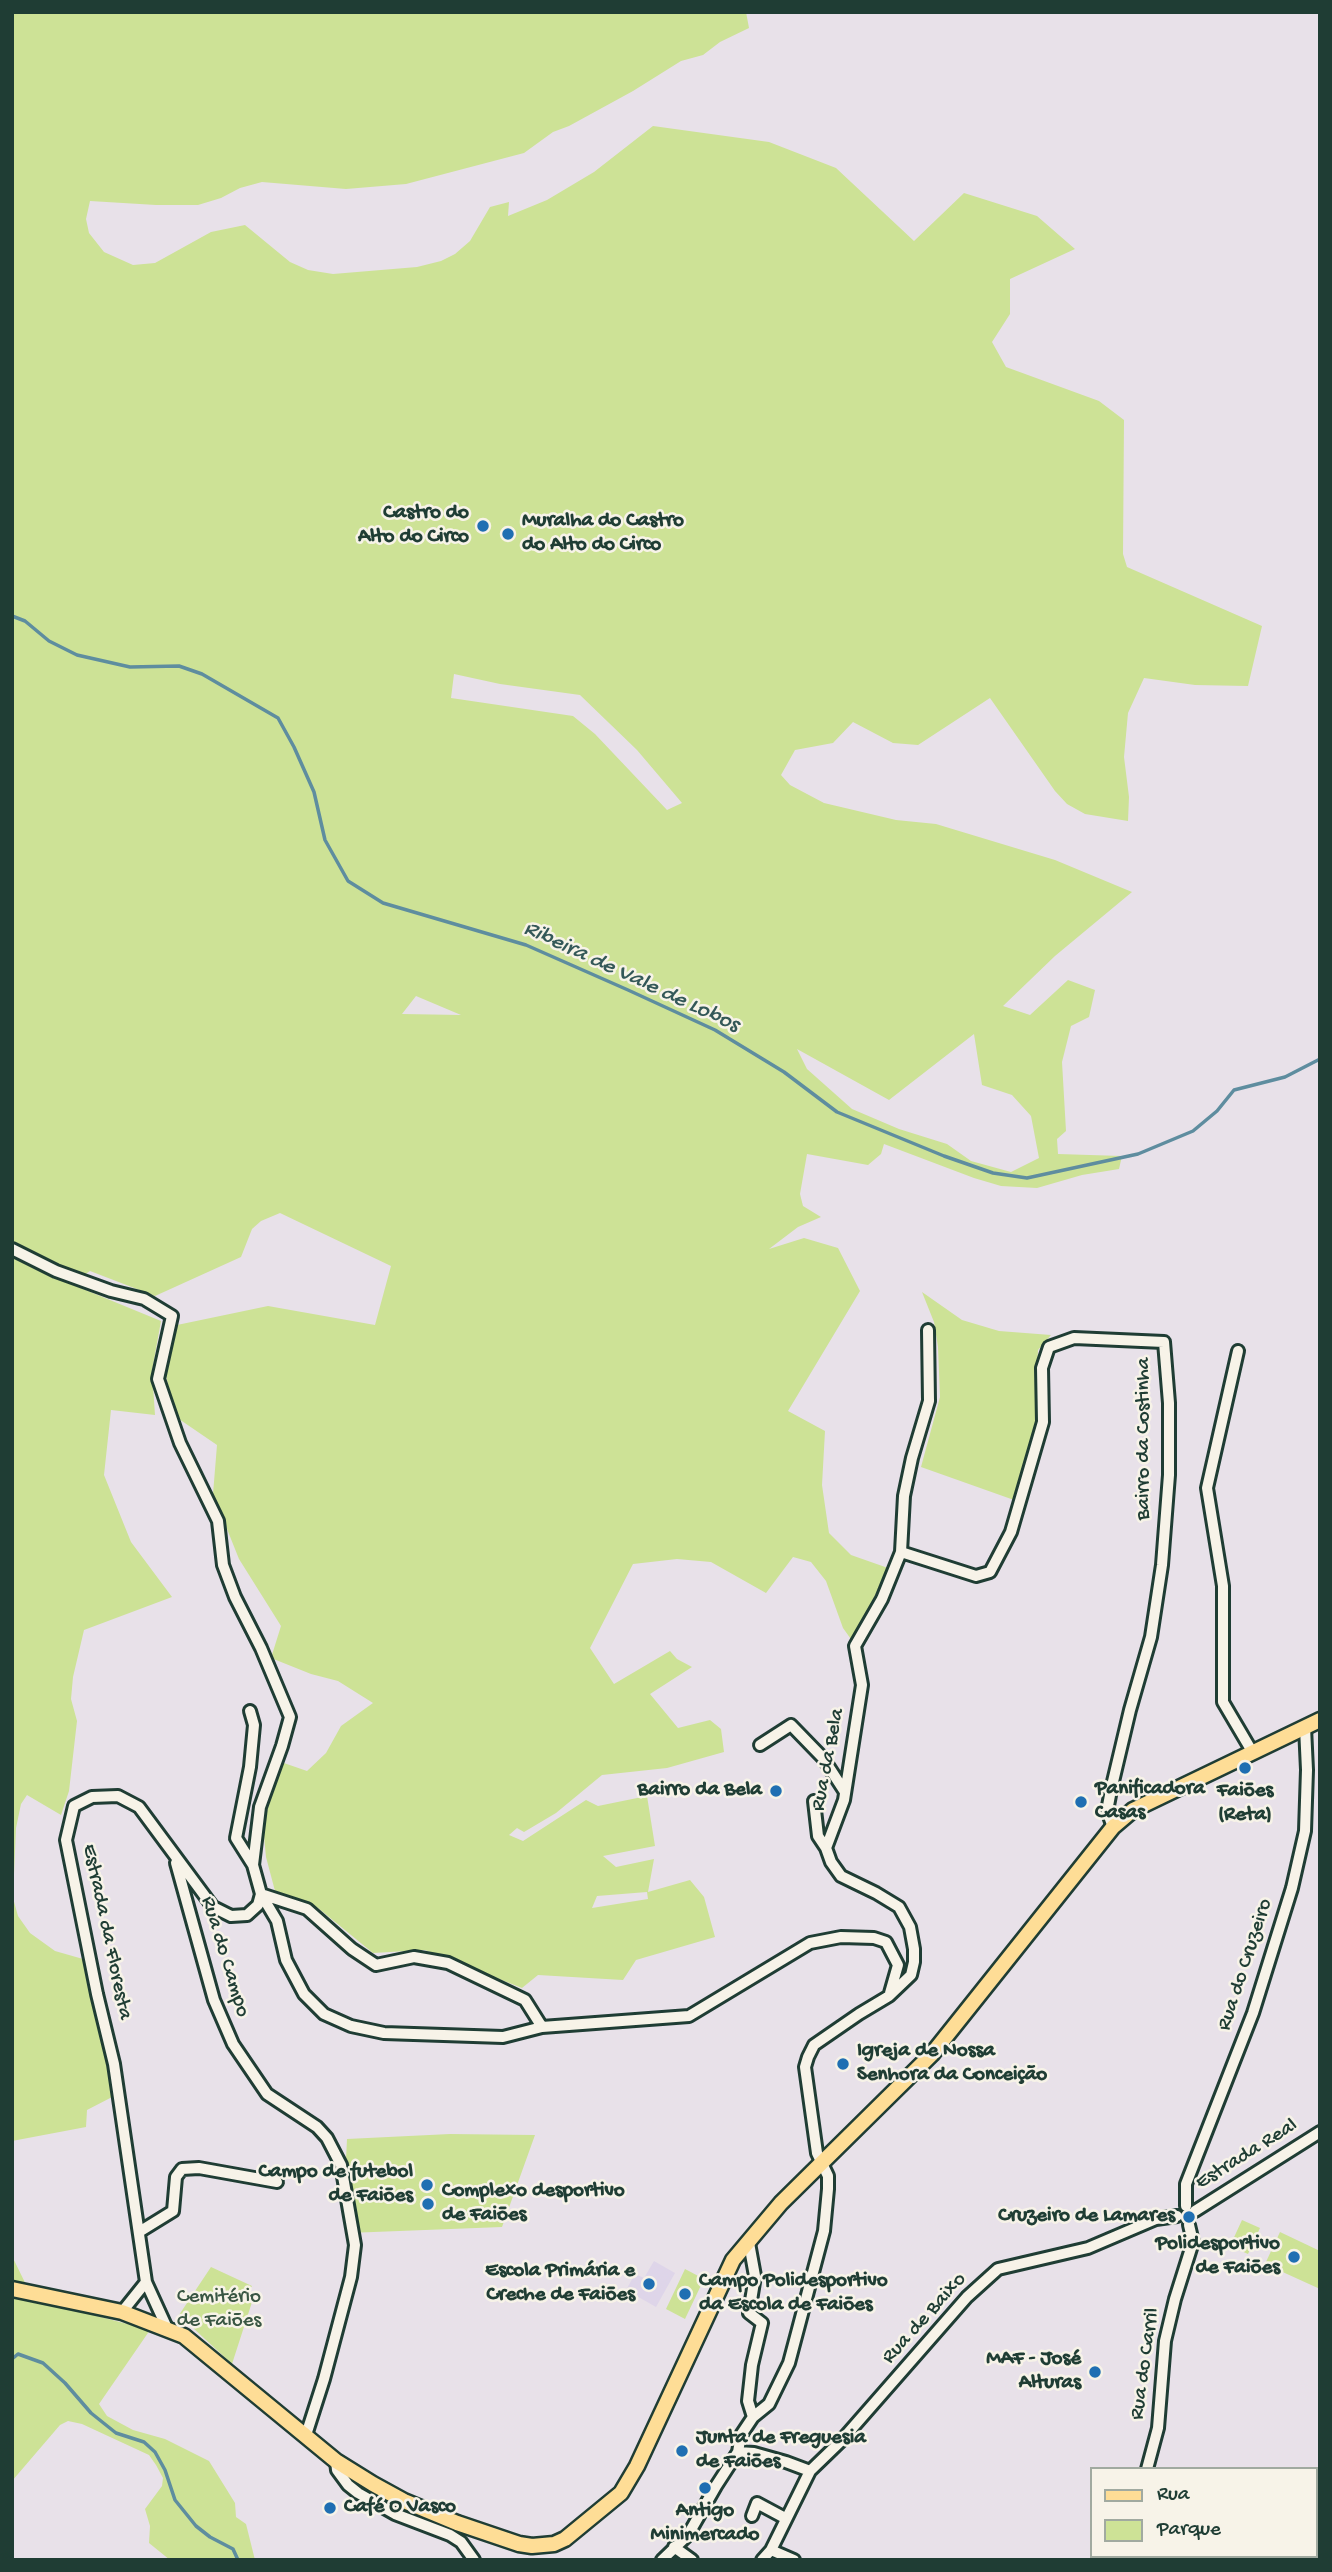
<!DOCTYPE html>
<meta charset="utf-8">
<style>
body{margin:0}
#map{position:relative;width:1332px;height:2572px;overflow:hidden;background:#e8e1e9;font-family:"Gochi Hand",sans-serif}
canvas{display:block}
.frame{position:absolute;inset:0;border:14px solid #1f3d34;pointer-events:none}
.legend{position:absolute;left:1090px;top:2467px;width:228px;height:91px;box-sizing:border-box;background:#f7f3e8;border:2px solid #a1aaa0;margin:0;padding:9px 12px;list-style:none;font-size:21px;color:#1f3d34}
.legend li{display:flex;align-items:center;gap:14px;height:35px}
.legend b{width:35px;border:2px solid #a1aaa0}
</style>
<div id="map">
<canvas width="1332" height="2572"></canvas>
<div class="frame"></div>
<ul class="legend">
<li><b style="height:9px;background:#fedd96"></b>Rua</li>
<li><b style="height:19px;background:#cde296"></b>Parque</li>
</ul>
</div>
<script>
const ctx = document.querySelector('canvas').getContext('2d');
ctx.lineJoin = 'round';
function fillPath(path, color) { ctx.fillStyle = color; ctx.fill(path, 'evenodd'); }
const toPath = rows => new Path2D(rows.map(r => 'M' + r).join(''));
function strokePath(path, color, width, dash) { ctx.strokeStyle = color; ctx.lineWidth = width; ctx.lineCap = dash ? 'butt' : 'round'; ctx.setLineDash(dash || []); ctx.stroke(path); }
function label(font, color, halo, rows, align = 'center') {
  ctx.font = font + ' "Gochi Hand",sans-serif'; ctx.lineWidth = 5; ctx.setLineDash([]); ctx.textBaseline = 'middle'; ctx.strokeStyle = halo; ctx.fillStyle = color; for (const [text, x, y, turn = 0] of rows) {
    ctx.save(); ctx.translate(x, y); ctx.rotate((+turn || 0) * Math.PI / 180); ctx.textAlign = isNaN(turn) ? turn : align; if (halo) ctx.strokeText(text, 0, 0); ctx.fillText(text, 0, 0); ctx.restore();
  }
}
const built = toPath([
 [654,2261,675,2273,656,2307,626,2290,635,2274,644,2278]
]);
const green = toPath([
 [12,12,746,12,749,28,720,42,703,55,681,61,633,91,569,126,553,132,524,153,406,184,346,189,262,182,240,188,221,198,198,205,156,205,90,201,86,219,89,233,104,252,133,265,155,263,211,232,245,225,290,262,308,270,333,274,417,267,441,261,455,254,470,241,490,207,509,202,508,216,547,200,594,172,653,126,769,142,836,168,914,241,964,193,1037,216,1075,249,1010,279,1010,314,992,342,1006,367,1099,401,1124,420,1123,554,1127,567,1262,626,1248,686,1195,685,1144,678,1128,713,1124,757,1129,797,1128,821,1085,814,1067,804,1055,791,990,698,918,745,893,743,853,722,833,743,795,750,781,775,790,785,824,803,896,820,936,824,1055,860,1132,892,1055,956,1003,1006,1030,1015,1068,980,1095,990,1089,1017,1071,1026,1062,1062,1066,1131,1057,1139,1058,1154,1122,1156,1119,1169,1082,1175,1037,1188,1001,1186,974,1178,884,1144,881,1154,868,1165,807,1154,800,1194,803,1206,821,1217,798,1227,769,1249,804,1238,838,1248,860,1291,788,1411,825,1431,822,1485,829,1533,851,1555,888,1568,853,1642,843,1628,826,1581,811,1562,793,1557,766,1593,711,1562,677,1559,633,1564,590,1648,614,1684,670,1651,677,1659,692,1667,650,1694,678,1728,710,1720,721,1729,724,1752,667,1768,602,1775,556,1813,524,1832,517,1828,509,1835,523,1841,586,1800,598,1806,647,1796,655,1846,603,1856,616,1867,654,1859,648,1892,690,1880,704,1897,715,1937,636,1960,623,1980,538,1975,522,1988,425,1950,373,1953,318,1908,275,1891,266,1857,263,1825,281,1762,307,1771,326,1753,341,1726,373,1703,338,1681,311,1674,271,1658,281,1626,239,1559,213,1494,217,1445,176,1417,166,1376,177,1325,268,1306,375,1325,391,1266,280,1213,261,1221,252,1229,241,1257,155,1296,90,1271,71,1284,161,1321,152,1371,155,1415,111,1410,104,1475,131,1542,172,1597,84,1630,73,1677,71,1699,77,1721,69,1791,61,1815,27,1795,21,1804,16,1828,13,1898,18,1916,30,1933,55,1951,83,1959,110,2064,116,2095,87,2110,86,2127,12,2141],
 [454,674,500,684,580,695,637,750,682,803,667,810,595,734,573,716,451,698],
 [416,996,461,1015,402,1014],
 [974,1034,982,1085,1012,1095,1031,1116,1039,1158,1011,1172,971,1161,947,1144,899,1129,852,1109,807,1069,797,1049,889,1100],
 [647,1892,648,1899,592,1908,597,1896],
 [922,1292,962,1320,999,1331,1051,1335,1038,1350,1035,1406,1037,1424,1014,1500,921,1467,940,1397,938,1347,934,1322],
 [450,2134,535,2135,502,2227,348,2233,345,2180,347,2139],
 [1242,2220,1260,2228,1248,2254,1230,2246],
 [1280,2232,1320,2251,1320,2289,1265,2264],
 [12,2256,33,2299,150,2330,99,2404,107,2416,133,2430,165,2439,209,2461,235,2503,236,2517,246,2524,255,2560,170,2560,149,2543,150,2526,145,2509,162,2486,163,2478,156,2465,149,2455,82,2424,68,2421,60,2425,12,2481],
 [211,2267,252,2286,245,2296,253,2299,232,2364,179,2315],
 [685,2269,704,2279,685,2319,666,2309]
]);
const stream = toPath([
 [12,616,25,621,49,641,77,655,130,667,179,666,202,674,278,718,294,747,314,792,325,840,348,881,383,903,526,945,628,990,715,1030,784,1072,837,1112,944,1156,993,1173,1027,1178,1138,1154,1193,1131,1217,1111,1234,1090,1285,1077,1320,1059],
 [12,2359,18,2354,43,2363,65,2383,91,2413,116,2433,144,2442,155,2452,165,2470,175,2500,196,2526,210,2537,233,2549,238,2560]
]);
const minor = toPath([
 [12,1249,56,1271,111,1291,144,1299,172,1316,158,1379,180,1443,218,1521,223,1565,235,1597,261,1648,290,1717,282,1746,260,1807,253,1865,261,1894,277,1921,286,1960,304,1994,324,2014,351,2026,384,2033,503,2037,542,2027],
 [1238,1351,1207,1488,1223,1586,1223,1702,1253,1753],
 [901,1552,904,1496,912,1458,929,1401,928,1330],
 [250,1711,254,1725,250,1767,236,1838,253,1865],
 [760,1745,791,1725,823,1758,845,1792],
 [814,1801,818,1836,826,1848],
 [176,1863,214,2000,233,2044,267,2094,317,2127,327,2138,341,2165,355,2245,351,2277,324,2379,306,2435],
 [261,1894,307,1909,352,1949,376,1965,414,1957,448,1963,525,2000,542,2027,689,2016,810,1943,841,1937,874,1938,886,1942,898,1965,890,1993],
 [1186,2206,1186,2184,1253,2013,1292,1888,1305,1831,1307,1770,1305,1727],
 [1195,2211,1320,2132],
 [139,2232,173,2211,176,2177,182,2169,199,2168,277,2182],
 [749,2243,755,2276,749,2313,762,2323,752,2365,748,2401,753,2417],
 [146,2282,167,2328],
 [122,2312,146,2282,114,2064,97,1994,66,1840,74,1806,92,1797,118,1796,139,1807,213,1907,231,1916,247,1915,258,1905,261,1894],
 [738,2452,754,2453,786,2462,810,2471],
 [336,2461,337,2470,348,2485,358,2493,395,2514,450,2535,461,2542,474,2560],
 [1147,2469,1158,2428,1165,2341,1175,2299,1193,2242,1189,2225],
 [752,2516,757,2503,785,2518],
 [674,2547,692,2560],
 [771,2550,794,2560],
 [662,2560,688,2535,716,2486,738,2452,741,2435,753,2417,769,2404,789,2363,824,2231,828,2189,828,2176,817,2153,805,2067,808,2057,814,2045,859,2014,889,1996,911,1975,914,1962,914,1949,910,1927,899,1907,876,1893,841,1876,831,1862,826,1848,844,1800,862,1685,855,1646,882,1599,901,1552,976,1576,990,1572,1011,1532,1043,1422,1042,1368,1049,1347,1074,1338,1164,1342,1169,1403,1169,1475,1162,1565,1151,1637,1130,1710,1111,1790,1107,1811,1113,1827],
 [762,2560,771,2550,810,2471,841,2441,967,2297,998,2269,1088,2248,1156,2219,1177,2216],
 [1112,2560,1114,2556]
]);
const major = toPath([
 [12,2289,122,2312,184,2336,336,2461,373,2484,404,2501,457,2523,519,2544,532,2546,554,2544,565,2539,621,2493,637,2466,733,2260,781,2203,932,2054,1113,1827,1133,1810,1320,1720]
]);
const markers = [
 [483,526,7,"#1f6fb2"],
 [508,534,7,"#1f6fb2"],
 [1245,1768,7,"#1f6fb2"],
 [776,1791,7,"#1f6fb2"],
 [1081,1802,7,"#1f6fb2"],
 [843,2064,7,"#1f6fb2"],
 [427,2185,7,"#1f6fb2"],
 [428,2204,7,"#1f6fb2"],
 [1189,2217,7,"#1f6fb2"],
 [1294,2257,7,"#1f6fb2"],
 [649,2284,7,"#1f6fb2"],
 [685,2294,7,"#1f6fb2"],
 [1095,2372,7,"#1f6fb2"],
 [682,2451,7,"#1f6fb2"],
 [705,2488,7,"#1f6fb2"],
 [330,2508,7,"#1f6fb2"]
];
const poiNames = [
 ["Castro do",469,514],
 ["Alto do Circo",469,538],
 ["Muralha do Castro",522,522,"left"],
 ["do Alto do Circo",522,546,"left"],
 ["Panificadora",1095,1790,"left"],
 ["Casas",1095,1814,"left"],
 ["Bairro da Bela",762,1791],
 ["Faiões",1245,1792,"center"],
 ["(Reta)",1245,1816,"center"],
 ["Igreja de Nossa",857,2052,"left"],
 ["Senhora da Conceição",857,2076,"left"],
 ["Campo de futebol",413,2173],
 ["de Faiões",413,2197],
 ["Complexo desportivo",442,2192,"left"],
 ["de Faiões",442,2216,"left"],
 ["Cruzeiro de Lamares",1175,2217],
 ["Polidesportivo",1280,2245],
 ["de Faiões",1280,2269],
 ["Escola Primária e",635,2272],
 ["Creche de Faiões",635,2296],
 ["Campo Polidesportivo",699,2282,"left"],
 ["da Escola de Faiões",699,2306,"left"],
 ["MAF - José",1081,2360],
 ["Alturas",1081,2384],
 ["Junta de Freguesia",696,2439,"left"],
 ["de Faiões",696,2463,"left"],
 ["Café O Vasco",344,2508,"left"],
 ["Antigo",705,2512,"center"],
 ["Minimercado",705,2536,"center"]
];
const streetNames = [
 ["Bairro da Costinha",1145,1439,-90],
 ["Rua da Bela",829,1760,-79],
 ["Estrada da Floresta",106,1932,78],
 ["Rua do Campo",224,1957,73],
 ["Rua do Cruzeiro",1246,1965,-72],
 ["Estrada Real",1247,2155,-32],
 ["Rua de Baixo",925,2319,-48],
 ["Rua do Carril",1146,2364,-82]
];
const parkNames = [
 ["Cemitério",219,2298],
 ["de Faiões",219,2322]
];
const waterNames = [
 ["Ribeira de Vale de Lobos",631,978,25]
];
fillPath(built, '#ded5e9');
fillPath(green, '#cde296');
strokePath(stream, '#5e8d9f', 3.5);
strokePath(minor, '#1f3d34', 16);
strokePath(major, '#1f3d34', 19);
strokePath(minor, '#f7f3e8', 10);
strokePath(major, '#fedd96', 14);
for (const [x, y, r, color] of markers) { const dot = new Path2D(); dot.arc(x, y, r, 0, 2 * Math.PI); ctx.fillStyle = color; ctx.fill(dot); strokePath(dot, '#f7f3e8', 2.5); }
label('bold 21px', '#1f3d34', '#f7f3e8', poiNames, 'right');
label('21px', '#1f3d34', '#f7f3e8', streetNames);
label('21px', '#395643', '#f7f3e8', parkNames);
label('italic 23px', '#345858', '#f7f3e8', waterNames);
</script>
